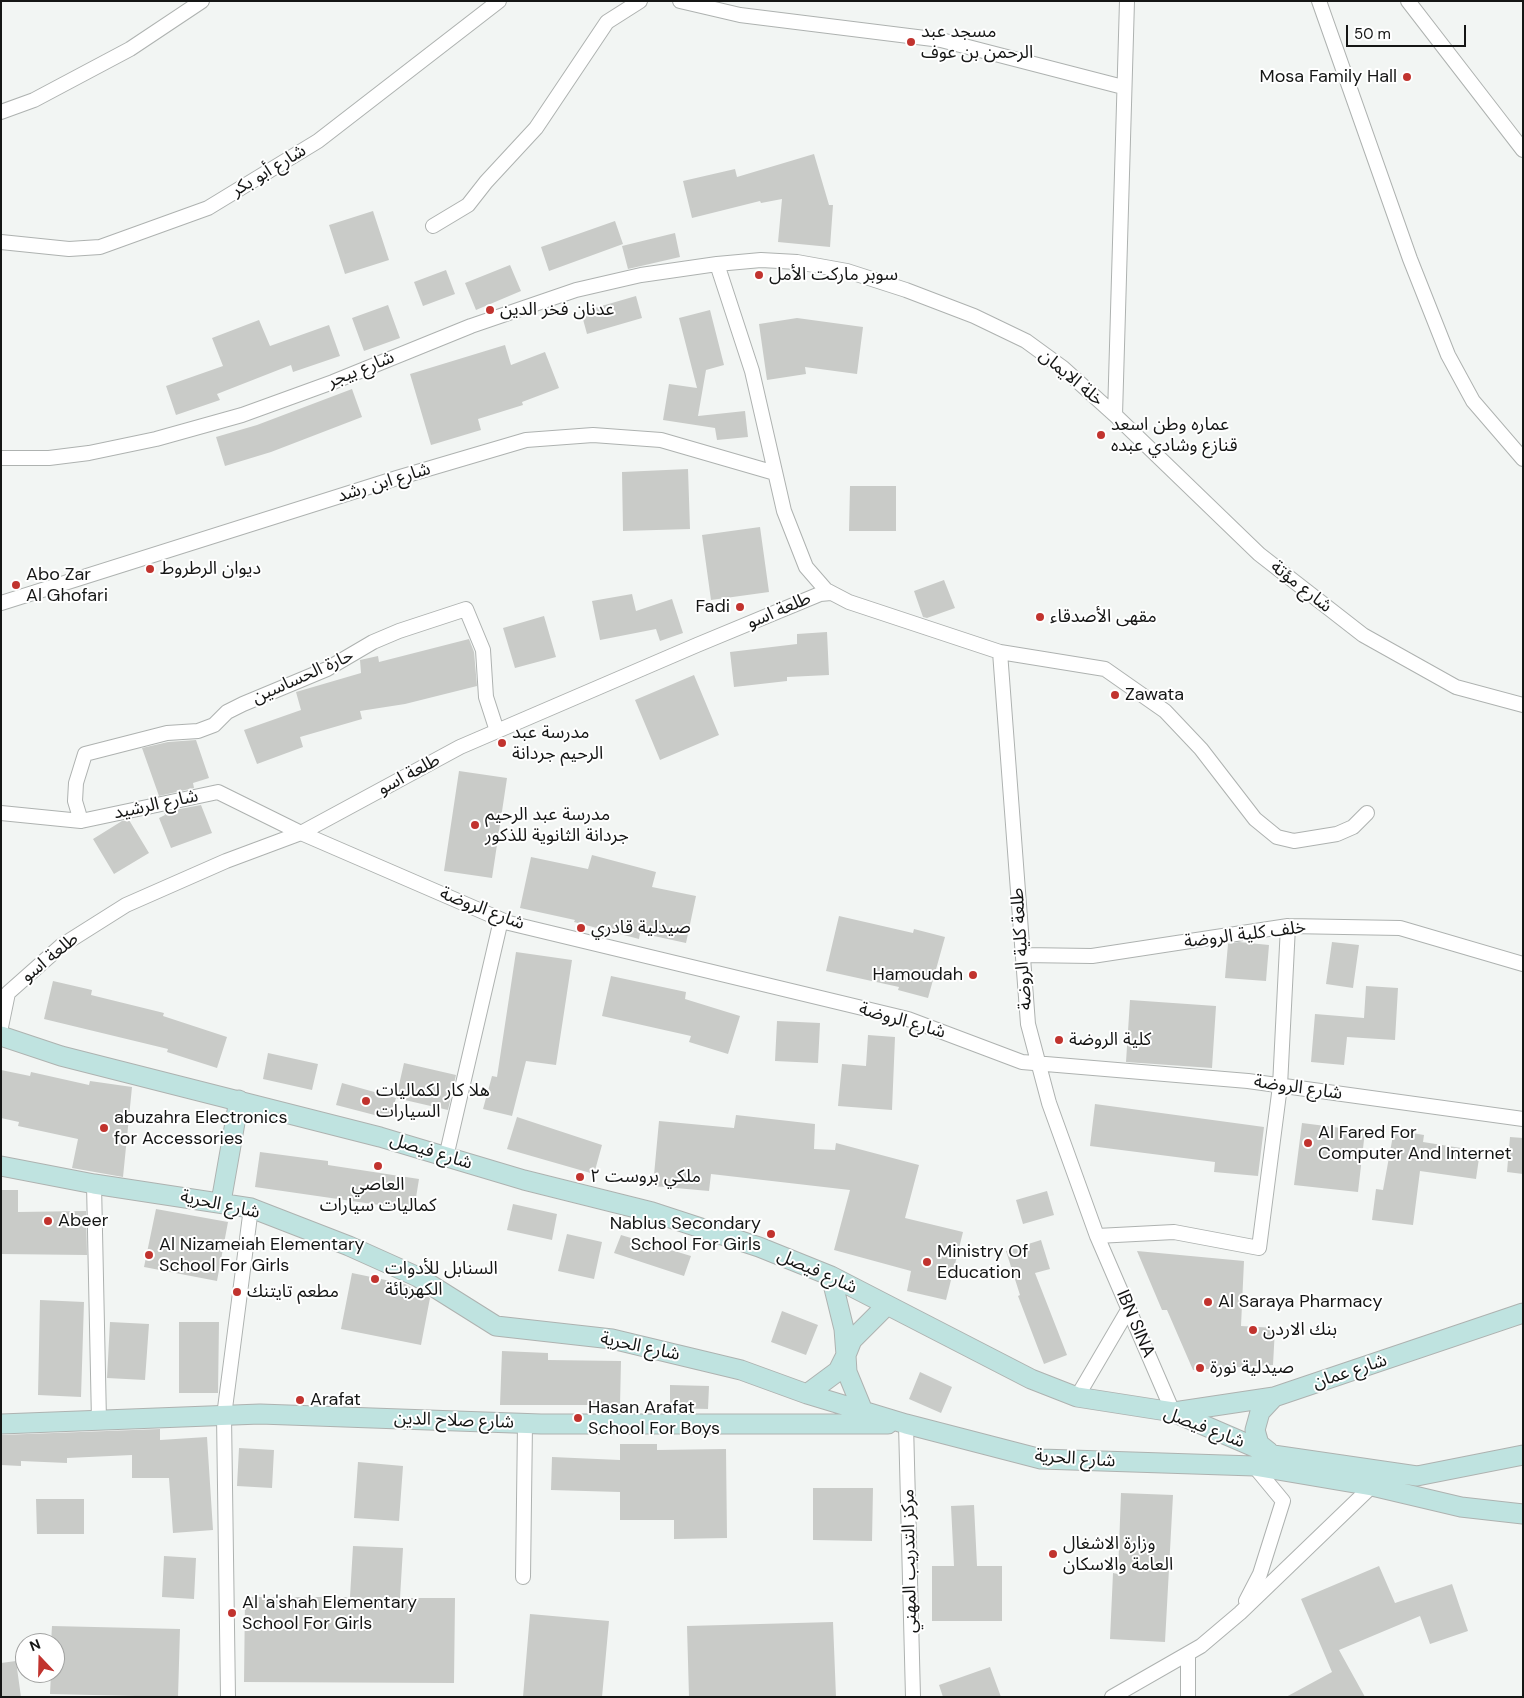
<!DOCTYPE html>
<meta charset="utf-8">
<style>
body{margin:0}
#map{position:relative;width:1524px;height:1698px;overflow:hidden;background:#f2f5f3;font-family:"DM Sans",sans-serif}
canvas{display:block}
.frame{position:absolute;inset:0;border:2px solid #151615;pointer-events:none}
.north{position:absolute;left:15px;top:1633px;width:50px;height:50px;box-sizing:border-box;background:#fff;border:1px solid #a1a2a1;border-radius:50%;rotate:339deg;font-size:14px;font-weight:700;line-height:20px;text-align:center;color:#151615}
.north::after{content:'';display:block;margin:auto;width:18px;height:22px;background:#c1332e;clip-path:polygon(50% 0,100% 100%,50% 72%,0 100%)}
.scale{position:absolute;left:1346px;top:25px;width:120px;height:22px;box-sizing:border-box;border:2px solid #151615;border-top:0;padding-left:6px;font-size:15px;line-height:18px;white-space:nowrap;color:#151615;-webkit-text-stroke:4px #fff;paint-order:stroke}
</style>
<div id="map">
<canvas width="1524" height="1698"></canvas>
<div class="frame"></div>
<div class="north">N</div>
<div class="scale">50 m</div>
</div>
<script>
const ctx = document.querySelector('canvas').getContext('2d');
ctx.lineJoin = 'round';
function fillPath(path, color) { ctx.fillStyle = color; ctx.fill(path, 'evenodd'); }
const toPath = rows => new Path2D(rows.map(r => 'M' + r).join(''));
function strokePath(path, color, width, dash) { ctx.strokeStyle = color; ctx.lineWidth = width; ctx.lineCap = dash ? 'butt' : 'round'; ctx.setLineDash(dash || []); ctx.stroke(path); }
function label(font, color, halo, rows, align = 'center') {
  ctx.font = font + ' "DM Sans","Noto Sans Arabic",sans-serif'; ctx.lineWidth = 4; ctx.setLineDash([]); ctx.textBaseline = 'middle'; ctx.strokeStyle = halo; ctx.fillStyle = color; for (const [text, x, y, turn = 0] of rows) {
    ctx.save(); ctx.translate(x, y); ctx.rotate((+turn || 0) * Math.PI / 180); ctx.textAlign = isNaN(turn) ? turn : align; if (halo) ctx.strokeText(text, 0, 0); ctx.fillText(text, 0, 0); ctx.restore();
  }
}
const building = toPath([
 [814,154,829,205,833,205,830,247,778,242,782,199,761,203,760,201,692,218,683,181,735,169,737,177],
 [373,211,389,260,345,274,329,225],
 [615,221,623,244,549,271,541,247],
 [675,233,680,257,628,269,622,246],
 [510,265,521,291,476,310,465,283],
 [446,270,455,294,423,306,414,282],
 [636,296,642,318,587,334,581,312],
 [388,305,400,338,364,351,352,318],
 [710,310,724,365,706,370,698,416,745,411,748,437,717,440,715,428,663,420,669,384,697,388,679,318],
 [797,318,863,327,857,374,805,367,806,374,767,380,759,324],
 [259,320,270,346,329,325,340,356,293,372,291,365,217,394,220,400,176,415,166,386,223,366,212,338],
 [505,345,511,365,545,352,559,388,522,402,523,405,478,419,481,430,431,445,410,374],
 [352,389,362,417,271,452,225,466,216,437,257,425],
 [688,469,690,529,623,531,622,472],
 [850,486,896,486,896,531,849,531],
 [760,527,769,592,711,600,702,535],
 [944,580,955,608,927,618,923,617,914,591],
 [632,594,636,611,672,599,683,633,660,641,656,629,600,640,592,601],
 [544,616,556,657,515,668,503,628],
 [827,632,829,675,787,677,787,681,734,687,730,652,797,644,797,634],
 [469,639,474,652,477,686,405,704,360,711,362,719,300,737,303,747,257,764,244,730,301,710,296,692,361,673,360,660,378,656,379,662],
 [694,675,719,735,660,760,635,700],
 [196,740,209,778,193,783,194,788,159,796,142,748,168,742],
 [459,771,507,778,492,878,444,871],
 [201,805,212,833,171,848,159,818,165,815,164,812],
 [129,820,149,853,114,874,93,839,122,821],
 [592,855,656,872,652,887,696,896,686,943,640,933,639,939,574,922,575,920,520,908,531,857,588,869],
 [839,916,913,933,914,929,945,937,928,998,898,990,899,987,826,971],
 [1239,942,1269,945,1266,981,1225,978,1228,944],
 [1332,942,1359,945,1353,988,1326,984],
 [516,952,572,960,556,1065,526,1061,512,1116,483,1109,492,1076,497,1077],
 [611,976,686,992,685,999,740,1016,728,1054,689,1042,691,1036,602,1016],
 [53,981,92,990,91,995,164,1013,163,1016,227,1037,217,1068,167,1052,168,1049,44,1019],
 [1366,986,1398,988,1395,1040,1347,1037,1344,1065,1311,1062,1315,1014,1364,1018],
 [1130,1000,1216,1006,1212,1068,1126,1062],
 [777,1021,820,1023,818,1063,775,1061],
 [868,1035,895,1037,892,1110,838,1106,842,1064,866,1066],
 [268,1053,318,1064,312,1090,263,1079],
 [404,1063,456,1075,448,1110,396,1098],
 [1,1070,30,1076,31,1072,89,1085,90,1081,132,1087,123,1177,72,1168,78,1139,18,1126,19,1122,1,1118],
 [342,1083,396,1098,390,1119,336,1105],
 [1095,1104,1264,1127,1258,1176,1214,1172,1215,1162,1090,1146],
 [736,1115,815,1124,814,1149,835,1150,836,1143,919,1165,905,1218,963,1232,946,1300,907,1291,911,1271,834,1250,850,1190,711,1174,709,1191,653,1186,659,1121,734,1128],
 [517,1117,602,1145,594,1174,507,1149],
 [1302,1123,1365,1131,1358,1192,1294,1185],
 [1394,1130,1424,1135,1423,1142,1480,1151,1476,1179,1420,1171,1413,1225,1372,1220,1376,1189,1383,1190],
 [1510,1137,1523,1138,1523,1174,1507,1172],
 [260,1152,328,1161,328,1165,419,1179,414,1210,255,1187],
 [1,1190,18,1190,18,1212,86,1211,87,1255,1,1254],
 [1047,1191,1054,1215,1023,1224,1016,1200],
 [513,1204,557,1214,552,1240,507,1230],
 [156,1209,228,1222,217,1281,144,1267],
 [567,1234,602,1242,594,1279,558,1271],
 [621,1235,691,1256,684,1276,614,1253],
 [1041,1240,1050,1269,1035,1273,1067,1355,1044,1364,1018,1296,1020,1295,1006,1251],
 [1137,1251,1244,1261,1241,1326,1275,1328,1273,1365,1193,1370,1167,1310,1162,1310],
 [352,1273,405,1284,430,1298,421,1345,341,1329],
 [40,1300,84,1302,81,1397,38,1395],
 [782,1311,818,1325,806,1355,771,1342],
 [110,1322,149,1324,145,1380,107,1378],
 [179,1322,219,1322,218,1393,179,1393],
 [502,1351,548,1353,548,1360,621,1361,620,1405,500,1405],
 [920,1372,952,1387,941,1413,909,1399],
 [670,1385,709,1386,708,1409,670,1408],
 [160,1429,160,1440,207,1437,213,1530,173,1533,169,1478,132,1478,132,1455,67,1458,67,1463,21,1461,21,1466,1,1465,1,1435],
 [620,1444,657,1444,657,1450,726,1449,727,1538,674,1539,674,1520,620,1520,620,1492,551,1490,552,1457,620,1460],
 [239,1448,274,1450,272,1488,237,1486],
 [358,1462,403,1466,399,1521,354,1518],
 [813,1488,873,1488,872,1541,813,1540],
 [1121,1493,1173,1495,1165,1642,1110,1639,1113,1573,1118,1574],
 [36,1499,84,1499,84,1534,37,1534],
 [974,1505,977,1566,1002,1566,1002,1621,932,1621,932,1566,954,1566,951,1506],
 [353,1546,403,1548,400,1598,455,1598,454,1683,244,1682,245,1597,350,1597],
 [164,1556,196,1558,194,1599,162,1597],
 [1379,1566,1395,1603,1452,1584,1468,1631,1430,1644,1420,1616,1339,1650,1365,1697,1286,1697,1332,1672,1301,1599],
 [530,1614,609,1621,602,1697,523,1697],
 [833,1622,836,1697,689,1697,687,1626],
 [52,1626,180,1629,178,1697,50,1694,51,1673,55,1673,55,1643,51,1643],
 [16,1661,21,1697,1,1697,1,1663],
 [990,1667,1001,1697,943,1697,939,1685]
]);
const street = toPath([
 [680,1,740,15,941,40,1123,87],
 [1319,1,1410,259,1448,355,1473,401,1523,459],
 [1408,1,1523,150],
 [1,112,34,100,130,49,202,1],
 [433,226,468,205,486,182,536,128,607,22,640,1],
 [1,242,69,249,100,247,208,208,318,141,499,1],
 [717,264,752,371,784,511,806,567,826,590,849,602,1000,652,1105,669,1165,711,1201,749,1255,819,1277,837,1294,841,1337,834,1353,827,1367,813],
 [1115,415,1127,1],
 [1,458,49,458,89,453,156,439,242,415,333,382,471,326,576,290,641,275,717,264,761,260,797,262,847,271,906,290,974,316,1026,341,1063,368,1115,415,1259,554,1363,635,1456,687,1523,705],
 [1,603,397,478,526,440,593,435,661,440,775,473],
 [1000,652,1028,1024,1049,1103,1097,1236,1173,1412],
 [1,813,81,821,218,792,301,833,509,923,908,1019,1022,1062,1248,1081,1523,1119],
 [81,821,75,801,76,783,85,754,167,733,198,731,214,725,227,712,243,704,327,669,373,642,399,631,466,609,483,650,486,697,497,731],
 [1023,955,1092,956,1288,926,1400,928,1523,964],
 [1,1027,8,993,61,946,126,905,226,861,301,833,460,747,697,645,820,594,831,593],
 [446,1157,501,920],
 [94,1184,99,1421],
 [1097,1236,1174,1232,1259,1248,1280,1086,1288,926],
 [1077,1397,1128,1310],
 [906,1424,913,1697],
 [523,1577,525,1424],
 [1246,1601,1260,1574,1283,1501,1254,1466],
 [228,1697,224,1416,251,1208],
 [1112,1697,1201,1646,1240,1613,1372,1486],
 [1188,1697,1188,1654]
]);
const secondary = toPath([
 [1,1036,61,1056,380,1137,524,1180,652,1212,759,1247,831,1276,1031,1379,1077,1397,1173,1412,1273,1455,1417,1476,1523,1455],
 [1,1166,94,1184,251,1208,349,1246,418,1277,496,1326,612,1339,741,1370,807,1394,906,1424,1041,1459,1254,1466,1372,1486,1461,1507,1523,1514],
 [221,1202,239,1100],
 [807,1394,838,1371,846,1355,844,1329,831,1276],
 [863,1411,847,1372,846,1355,852,1340,887,1305],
 [1174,1412,1274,1397,1523,1313],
 [1,1424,260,1414,541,1424,888,1424],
 [1269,1452,1259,1444,1255,1430,1260,1412,1274,1397]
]);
const markers = [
 [911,42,5,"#c1332e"],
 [1407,77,5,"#c1332e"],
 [759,275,5,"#c1332e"],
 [490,310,5,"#c1332e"],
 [1101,435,5,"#c1332e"],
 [150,569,5,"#c1332e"],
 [16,585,5,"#c1332e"],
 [740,607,5,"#c1332e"],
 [1040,617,5,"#c1332e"],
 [1115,695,5,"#c1332e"],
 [502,743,5,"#c1332e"],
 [475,825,5,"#c1332e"],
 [581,928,5,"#c1332e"],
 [973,975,5,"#c1332e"],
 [1059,1040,5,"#c1332e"],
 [366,1101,5,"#c1332e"],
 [104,1128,5,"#c1332e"],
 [1308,1143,5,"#c1332e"],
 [378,1166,5,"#c1332e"],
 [580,1177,5,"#c1332e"],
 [48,1221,5,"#c1332e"],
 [771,1234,5,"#c1332e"],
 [149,1255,5,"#c1332e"],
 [927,1262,5,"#c1332e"],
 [375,1279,5,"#c1332e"],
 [237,1292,5,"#c1332e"],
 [1208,1302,5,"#c1332e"],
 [1253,1330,5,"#c1332e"],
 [1200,1368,5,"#c1332e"],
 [300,1400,5,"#c1332e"],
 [578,1418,5,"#c1332e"],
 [1053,1554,5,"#c1332e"],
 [232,1613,5,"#c1332e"]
];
const poiNames = [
 ["مسجد عبد",921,32],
 ["الرحمن بن عوف",921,53],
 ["Mosa Family Hall",1397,77,"right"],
 ["سوبر ماركت الأمل",769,275],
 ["عدنان فخر الدين",500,310],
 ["عماره وطن اسعد",1111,425],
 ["قنازع وشادي عبده",1111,446],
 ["ديوان الرطروط",160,569],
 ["Abo Zar",26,575],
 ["Al Ghofari",26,596],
 ["Fadi",730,607,"right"],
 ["مقهى الأصدقاء",1050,617],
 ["Zawata",1125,695],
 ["مدرسة عبد",512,733],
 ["الرحيم جردانة",512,754],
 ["مدرسة عبد الرحيم",485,815],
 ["جردانة الثانوية للذكور",485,836],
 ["صيدلية قادري",591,928],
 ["Hamoudah",963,975,"right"],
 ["كلية الروضة",1069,1040],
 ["هلا كار لكماليات",376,1091],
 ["السيارات",376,1112],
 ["abuzahra Electronics",114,1118],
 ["for Accessories",114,1139],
 ["Al Fared For",1318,1133],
 ["Computer And Internet",1318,1154],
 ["ملكي بروست ٢",590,1177],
 ["العاصي",378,1185,"center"],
 ["كماليات سيارات",378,1206,"center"],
 ["Abeer",58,1221],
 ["Nablus Secondary",761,1224,"right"],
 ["School For Girls",761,1245,"right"],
 ["Al Nizameiah Elementary",159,1245],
 ["School For Girls",159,1266],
 ["Ministry Of",937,1252],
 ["Education",937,1273],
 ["السنابل للأدوات",385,1269],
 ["الكهربائة",385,1290],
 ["مطعم تايتنك",247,1292],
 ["Al Saraya Pharmacy",1218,1302],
 ["بنك الاردن",1263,1330],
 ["صيدلية نورة",1210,1368],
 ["Arafat",310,1400],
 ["Hasan Arafat",588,1408],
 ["School For Boys",588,1429],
 ["وزارة الاشغال",1063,1544],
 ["العامة والاسكان",1063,1565],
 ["Al 'a'shah Elementary",242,1603],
 ["School For Girls",242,1624]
];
const streetNames = [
 ["شارع أبو بكر",269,171,-31],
 ["شارع بيجر",361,370,-22],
 ["خلة الايمان",1071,378,40],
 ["شارع ابن رشد",384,483,-17],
 ["شارع مؤتة",1301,587,38],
 ["طلعة اسو",779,611,-23],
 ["حارة الحساسين",303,677,-24],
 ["طلعة اسو",409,775,-28],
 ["شارع الرشيد",156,805,-12],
 ["شارع الروضة",482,909,21],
 ["خلف كلية الروضة",1245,935,-7],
 ["طلعة كلية الروضة",1022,949,-94],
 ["طلعة اسو",50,958,-39],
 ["شارع الروضة",902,1021,16],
 ["شارع الروضة",1298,1088,8],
 ["شارع فيصل",431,1152,17],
 ["شارع الحرية",220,1205,12],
 ["شارع فيصل",817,1272,24],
 ["IBN SINA",1135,1324,67],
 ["شارع الحرية",640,1347,12],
 ["شارع عمان",1350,1372,-18],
 ["شارع صلاح الدين",454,1421,2],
 ["شارع فيصل",1204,1428,21],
 ["شارع الحرية",1075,1459,4],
 ["مركز التدريب المهني",910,1561,-91]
];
fillPath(building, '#c9cbc8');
strokePath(street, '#aeb2b0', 16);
strokePath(secondary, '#aeb2b0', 21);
strokePath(street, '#fff', 14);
strokePath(secondary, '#bfe3e0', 19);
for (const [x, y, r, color] of markers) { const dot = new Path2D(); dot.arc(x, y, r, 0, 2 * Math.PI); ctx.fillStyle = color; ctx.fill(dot); strokePath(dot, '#fff', 2); }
label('18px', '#151615', '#fff', poiNames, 'left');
label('18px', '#151615', '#fff', streetNames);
</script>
